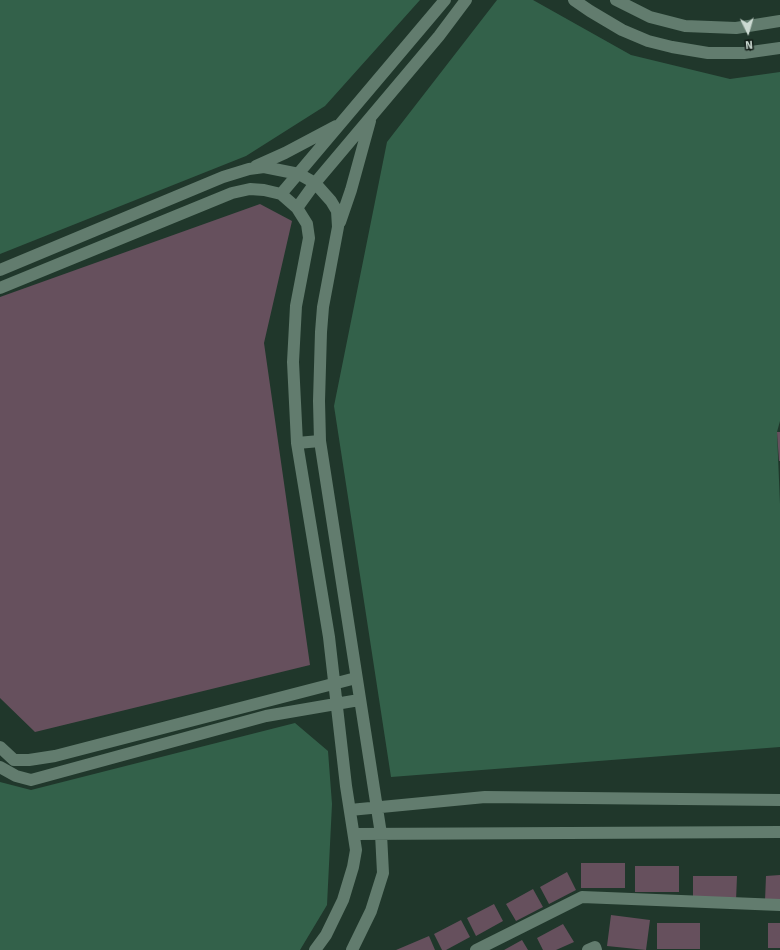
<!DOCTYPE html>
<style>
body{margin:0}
#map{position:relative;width:780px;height:950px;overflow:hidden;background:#20372b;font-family:Signika,sans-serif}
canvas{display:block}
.north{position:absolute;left:728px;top:12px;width:40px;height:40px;-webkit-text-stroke:3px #111c16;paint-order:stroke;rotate:175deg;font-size:11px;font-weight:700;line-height:16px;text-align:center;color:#ccdad2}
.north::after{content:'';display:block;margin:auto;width:14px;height:18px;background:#ccdad2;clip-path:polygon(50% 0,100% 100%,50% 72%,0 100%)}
</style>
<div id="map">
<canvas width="780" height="950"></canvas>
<div class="north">N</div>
</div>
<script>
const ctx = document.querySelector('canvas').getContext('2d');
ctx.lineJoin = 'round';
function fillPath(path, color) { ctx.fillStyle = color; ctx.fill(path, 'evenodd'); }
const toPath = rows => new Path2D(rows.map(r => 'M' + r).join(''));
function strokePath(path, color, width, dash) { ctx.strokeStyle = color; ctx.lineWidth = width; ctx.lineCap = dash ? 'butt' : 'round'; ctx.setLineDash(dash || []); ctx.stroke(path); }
const green = toPath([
 [0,0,420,0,325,106,246,156,0,254],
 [497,0,533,0,631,55,730,79,780,72,780,421,777,432,780,504,780,747,391,777,334,406,387,142],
 [295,723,328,751,332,804,327,905,300,950,0,950,0,782,31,790]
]);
const building = toPath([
 [260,204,292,221,264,343,310,665,35,732,0,698,0,297],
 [777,432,780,432,780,461,779,461],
 [581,863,625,863,625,888,581,888],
 [635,866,679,866,679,892,635,892],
 [567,872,576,890,549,904,540,887],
 [780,875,780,901,765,901,766,876],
 [693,876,737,876,736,901,693,901],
 [533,889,543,907,516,921,506,904],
 [494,904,503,921,476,936,467,918],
 [611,915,650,920,646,950,607,946],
 [461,920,470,937,446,950,442,950,434,934],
 [657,923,700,923,700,949,657,949],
 [768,923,780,923,780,948,768,948],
 [563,924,574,942,556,950,543,950,537,938],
 [429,936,435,950,396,950],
 [522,940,528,950,504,950]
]);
const minor = toPath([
 [574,0,590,11,622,30,648,41,672,47,708,53,744,53,780,48],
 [616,0,650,17,685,26,736,28,780,21],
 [256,166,285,153,336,126],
 [281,194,445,0],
 [297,208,315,183,439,36,466,0],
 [340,222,351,190,370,121],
 [0,270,223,177,249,169,264,167,299,174,315,183,331,201,337,211,338,227,323,307,321,332,319,401,320,441,381,834,383,873,371,911,352,950],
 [0,288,232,193,250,189,264,190,281,194,297,208,307,224,309,238,296,306,293,362,297,443,329,637,346,786,356,850,353,867,343,900,326,935,315,950],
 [297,443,320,441],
 [0,747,14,760,29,760,55,756,356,678],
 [0,767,16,776,31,780,266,716,359,700],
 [350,810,485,797,780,800],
 [355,834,780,832],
 [476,950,582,897,780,905],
 [588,950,595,947,596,950]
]);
fillPath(green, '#33614a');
fillPath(building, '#66505d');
strokePath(minor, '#627c6e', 12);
</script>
